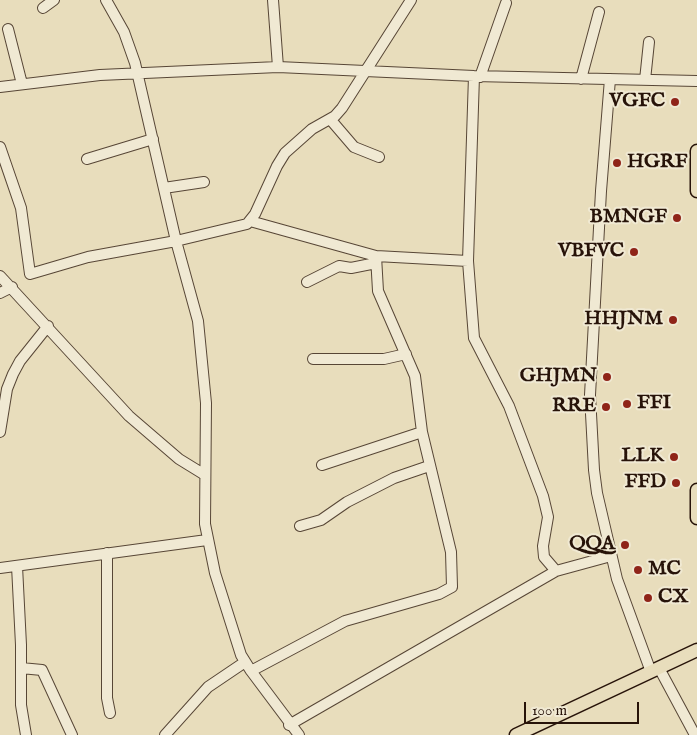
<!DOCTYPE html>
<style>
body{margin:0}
#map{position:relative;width:697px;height:735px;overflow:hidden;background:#e8ddbc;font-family:"IM FELL English",serif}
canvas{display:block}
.scale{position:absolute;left:524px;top:702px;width:115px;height:22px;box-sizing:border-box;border:2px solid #271309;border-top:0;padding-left:6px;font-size:15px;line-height:18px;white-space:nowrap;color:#271309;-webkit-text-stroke:4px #f0e9d3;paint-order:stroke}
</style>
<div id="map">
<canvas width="697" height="735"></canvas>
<div class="scale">100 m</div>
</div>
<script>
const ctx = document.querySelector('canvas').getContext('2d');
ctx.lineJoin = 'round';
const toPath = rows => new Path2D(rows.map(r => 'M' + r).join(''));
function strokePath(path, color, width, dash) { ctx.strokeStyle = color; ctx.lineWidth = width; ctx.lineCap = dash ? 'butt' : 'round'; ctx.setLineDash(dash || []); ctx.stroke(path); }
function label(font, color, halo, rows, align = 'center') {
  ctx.font = font + ' "IM FELL English",serif'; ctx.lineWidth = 4; ctx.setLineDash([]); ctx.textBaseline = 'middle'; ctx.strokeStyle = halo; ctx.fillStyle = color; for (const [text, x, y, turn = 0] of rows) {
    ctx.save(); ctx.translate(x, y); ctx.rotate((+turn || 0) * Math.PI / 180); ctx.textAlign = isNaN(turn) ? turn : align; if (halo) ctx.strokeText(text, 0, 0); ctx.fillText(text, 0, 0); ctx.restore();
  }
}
const minor = toPath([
 [106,0,124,32,135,63,176,241,198,321,206,403,205,524,215,573,241,655,251,671,299,735],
 [273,0,278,67],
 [43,8,54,0],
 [8,29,22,84],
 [474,76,468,261,474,338,509,406,543,496,548,517,543,546,544,557,556,571],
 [480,77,506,3],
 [581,79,599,12],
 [610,79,601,191,590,395,594,470,597,493,617,579,651,672],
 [645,80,649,42],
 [0,87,100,75,278,67,474,76,697,81],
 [330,119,354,147,379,157],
 [0,147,21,208,30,274,88,257,176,241,247,224,255,214,277,166,285,153,312,129,335,116,342,108,411,0],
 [87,159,153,139],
 [164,188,204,182],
 [250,221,376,256,468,261],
 [0,276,129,416,179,459,205,475],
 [307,282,339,266,351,268,376,263],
 [0,293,12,287],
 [313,359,384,359,406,354],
 [0,432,7,389,13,374,20,361,48,326],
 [322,465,422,432],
 [300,526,321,520,347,502,394,478,429,466],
 [107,553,107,698,110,713],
 [17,566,21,645,21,705,26,735],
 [0,568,207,540],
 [21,668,42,670,72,735],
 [659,668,695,735],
 [251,671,345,621,439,594,452,587,451,552,422,432,415,376,378,291,376,256],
 [289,725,556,571,611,556],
 [165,735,208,687,245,662]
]);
const major = toPath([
 [697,151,697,191],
 [697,490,697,518],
 [516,735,697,650]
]);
const markers = [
 [675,102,5,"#8f2418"],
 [617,163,5,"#8f2418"],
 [677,218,5,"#8f2418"],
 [634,252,5,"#8f2418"],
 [673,320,5,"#8f2418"],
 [607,377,5,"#8f2418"],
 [627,404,5,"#8f2418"],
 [606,407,5,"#8f2418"],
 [674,457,5,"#8f2418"],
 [676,483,5,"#8f2418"],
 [625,545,5,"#8f2418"],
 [638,570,5,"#8f2418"],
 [648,598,5,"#8f2418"]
];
const poiNames = [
 ["VGFC",665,102],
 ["HGRF",627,163,"left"],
 ["BMNGF",667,218],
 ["VBFVC",624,252],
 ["HHJNM",663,320],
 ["GHJMN",597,377],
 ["FFI",637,404,"left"],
 ["RRE",596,407],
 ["LLK",664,457],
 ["FFD",666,483],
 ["QQA",615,545],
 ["MC",648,570,"left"],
 ["CX",658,598,"left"]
];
strokePath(minor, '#574636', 12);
strokePath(major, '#271309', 15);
strokePath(minor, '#f0e9d3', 10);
strokePath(major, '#e8ddbc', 12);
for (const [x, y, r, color] of markers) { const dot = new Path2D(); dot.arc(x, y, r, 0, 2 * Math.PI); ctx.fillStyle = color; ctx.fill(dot); strokePath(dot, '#f0e9d3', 2); }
label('bold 20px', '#271309', '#f0e9d3', poiNames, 'right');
</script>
